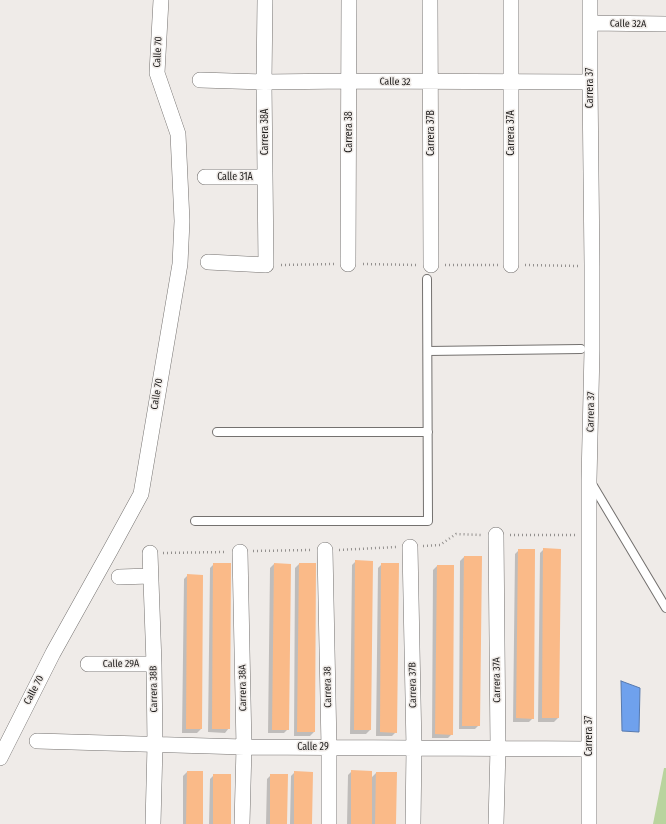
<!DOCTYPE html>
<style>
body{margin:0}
canvas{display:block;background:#efebe8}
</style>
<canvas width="666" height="824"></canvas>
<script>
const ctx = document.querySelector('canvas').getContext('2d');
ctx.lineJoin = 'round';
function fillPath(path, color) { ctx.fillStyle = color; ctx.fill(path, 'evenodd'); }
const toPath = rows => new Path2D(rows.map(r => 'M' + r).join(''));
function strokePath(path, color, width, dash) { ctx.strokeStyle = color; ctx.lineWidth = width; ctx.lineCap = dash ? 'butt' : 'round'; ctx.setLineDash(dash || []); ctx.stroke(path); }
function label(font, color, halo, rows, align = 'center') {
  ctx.font = font + ' "Fira Sans Condensed",sans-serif'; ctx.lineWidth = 3; ctx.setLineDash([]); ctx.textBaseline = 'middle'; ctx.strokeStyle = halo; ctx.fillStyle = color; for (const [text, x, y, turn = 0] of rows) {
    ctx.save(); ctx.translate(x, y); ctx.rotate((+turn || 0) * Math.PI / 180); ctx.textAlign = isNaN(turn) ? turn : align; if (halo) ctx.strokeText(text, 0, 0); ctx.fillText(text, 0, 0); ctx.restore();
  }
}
const green = toPath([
 [664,768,666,768,666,824,653,824]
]);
const water = toPath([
 [621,681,640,688,639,732,622,731,621,681]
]);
const shadow = toPath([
 [544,549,558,718,554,722,538,722,540,553],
 [519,550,533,718,529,722,513,722,515,554],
 [464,557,479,725,475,729,459,729,460,561],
 [356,561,370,730,366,734,350,734,352,565],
 [214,564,229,728,225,733,208,732,210,568],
 [274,564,290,565,288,729,284,733,268,733,270,568],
 [299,564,315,564,314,732,310,736,294,736,295,568],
 [382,564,396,732,392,736,376,736,378,568],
 [437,566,452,734,448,738,432,738,433,570],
 [188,575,201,729,197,733,182,733,184,579],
 [352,771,371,778,376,773,395,824,347,824,348,775],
 [187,772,202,824,183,824,183,776],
 [295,772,311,824,290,824,291,776],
 [214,775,230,824,209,824,210,779],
 [271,775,286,824,266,824,267,779]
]);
const building = toPath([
 [543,548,561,549,559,718,542,718],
 [518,549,535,549,534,719,516,718],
 [464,556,482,556,480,726,462,726],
 [355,560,373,561,371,730,354,730],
 [213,563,231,563,230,729,212,729],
 [274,563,291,564,289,730,272,730],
 [299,563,316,563,315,732,297,732],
 [381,563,399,563,397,733,380,732],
 [437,565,454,565,453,735,435,734],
 [187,574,203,575,202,729,186,729],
 [351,770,372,771,372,824,351,824],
 [187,771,203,771,203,824,186,824],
 [294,771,313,772,312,824,294,824],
 [376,772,397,772,396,824,375,824],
 [213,774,231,774,231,824,213,824],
 [270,774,288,774,287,824,270,824]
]);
const path = toPath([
 [363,264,416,265],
 [281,265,334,264],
 [445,265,498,265],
 [525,265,578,266],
 [510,535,575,535],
 [423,546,440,545,456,534,481,535],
 [339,550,396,547],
 [253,551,310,550],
 [163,553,226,552]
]);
const service = toPath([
 [428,351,581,349],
 [217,432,428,432],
 [592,484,666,608],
 [195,521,428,521,427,279]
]);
const minor = toPath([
 [430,0,431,265],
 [511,0,511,265],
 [590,23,666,24],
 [200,80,264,82,349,81,590,82],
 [205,177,265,177],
 [208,262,266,265,264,82,265,0],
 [348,264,349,0],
 [410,547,414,748,413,824],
 [325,550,329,747,329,824],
 [240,552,244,747,242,824],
 [150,553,154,664,155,745,153,824],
 [119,577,150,576],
 [88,664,154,664],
 [37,741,244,747,589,749],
 [0,758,53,653,111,549,141,494,180,264,182,221,178,134,157,73,161,0],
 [496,824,498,748,496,535],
 [589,824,589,480,592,350,592,266,590,82,590,0]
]);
const streetNames = [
 ["Calle 32A",628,24,1],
 ["Calle 70",158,52,-87],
 ["Calle 32",395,82,1],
 ["Carrera 37",590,88,-90],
 ["Carrera 38A",265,132,-90],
 ["Carrera 38",349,132,-90],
 ["Carrera 37B",431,133,-90],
 ["Carrera 37A",511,133,-90],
 ["Calle 31A",235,177],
 ["Calle 70",157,394,-81],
 ["Carrera 37",591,412,-89],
 ["Calle 29A",121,664,-1],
 ["Carrera 37A",497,680,-91],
 ["Carrera 37B",413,685,-91],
 ["Carrera 38",328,687,-91],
 ["Carrera 38A",243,688,-91],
 ["Carrera 38B",154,689,-91],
 ["Calle 70",34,690,-63],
 ["Carrera 37",589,736,-90],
 ["Calle 29",313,747]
];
fillPath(green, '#b9d49e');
fillPath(water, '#6fa1ed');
strokePath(water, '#5679ae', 1);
fillPath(shadow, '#0003');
fillPath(building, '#faba88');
strokePath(service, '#74716f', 10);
strokePath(minor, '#74716f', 16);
strokePath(path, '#93908e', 2.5, [1, 3]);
strokePath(service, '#fff', 8);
strokePath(minor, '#fff', 15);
label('10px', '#1d1b1a', '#efebe8', streetNames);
</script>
